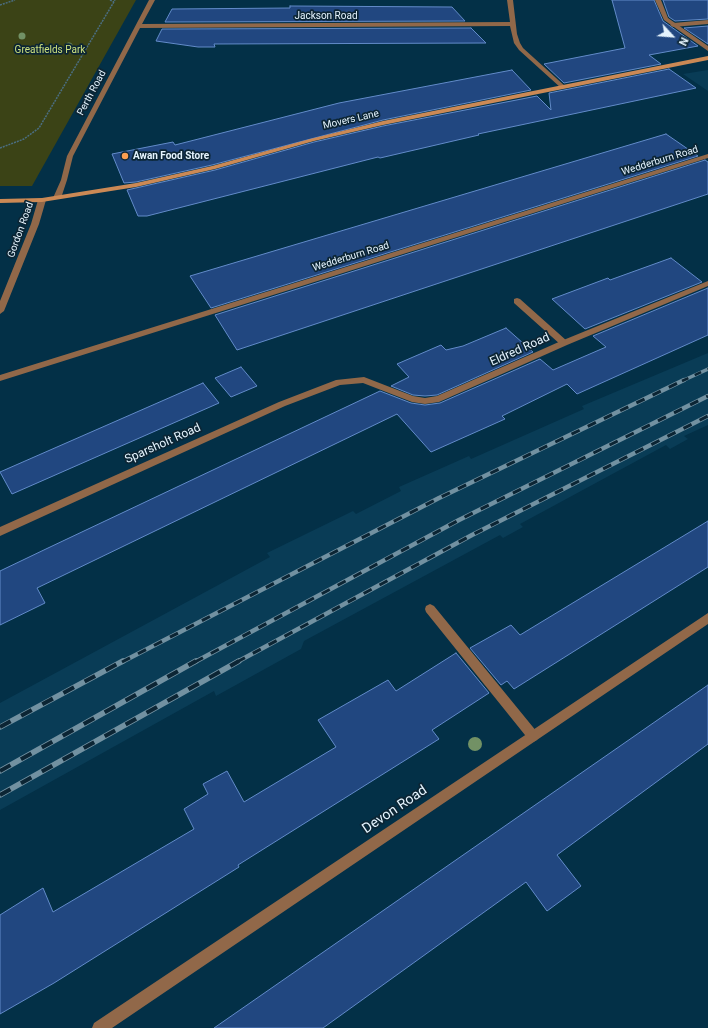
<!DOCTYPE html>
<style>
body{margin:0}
#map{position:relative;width:708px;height:1028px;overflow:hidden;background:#033047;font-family:Roboto,sans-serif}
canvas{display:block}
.north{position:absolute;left:652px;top:16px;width:40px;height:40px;-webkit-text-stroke:3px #0c2534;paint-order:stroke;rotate:116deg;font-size:11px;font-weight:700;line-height:16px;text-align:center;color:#e5f4fe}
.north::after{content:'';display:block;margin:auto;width:14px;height:18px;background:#e5f4fe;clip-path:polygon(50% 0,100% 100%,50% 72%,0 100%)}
</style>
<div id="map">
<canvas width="708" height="1028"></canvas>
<div class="north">N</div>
</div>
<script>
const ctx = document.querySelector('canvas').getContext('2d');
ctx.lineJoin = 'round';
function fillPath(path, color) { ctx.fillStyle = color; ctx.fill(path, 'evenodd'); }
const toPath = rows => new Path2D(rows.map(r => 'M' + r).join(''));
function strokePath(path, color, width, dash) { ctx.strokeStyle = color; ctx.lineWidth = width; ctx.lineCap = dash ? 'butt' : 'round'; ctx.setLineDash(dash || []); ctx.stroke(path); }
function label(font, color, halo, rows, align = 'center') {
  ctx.font = font + ' Roboto,sans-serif'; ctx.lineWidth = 3.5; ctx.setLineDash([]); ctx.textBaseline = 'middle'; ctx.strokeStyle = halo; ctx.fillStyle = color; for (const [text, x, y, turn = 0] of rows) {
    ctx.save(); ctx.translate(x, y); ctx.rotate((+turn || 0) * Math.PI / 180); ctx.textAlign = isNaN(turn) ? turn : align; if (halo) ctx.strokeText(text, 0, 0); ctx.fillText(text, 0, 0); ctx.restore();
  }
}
const built = toPath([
 [708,70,708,91,683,74],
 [708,353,708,425,684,436,688,439,670,449,666,445,520,524,523,527,503,538,500,535,304,641,301,649,216,696,214,691,0,810,0,703,270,557,267,553,353,511,356,514,401,491,399,487,469,456,471,459,584,409,582,406]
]);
const green = toPath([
 [0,0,136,0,32,186,0,186]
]);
const building = toPath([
 [612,0,654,0,663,21,698,46,649,55,661,64,564,83,544,64,625,48,612,0],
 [663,0,708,0,708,19,675,21,669,17,663,0],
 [290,6,452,7,465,21,165,22,172,9,290,8,290,6],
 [708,26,708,44,684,28,708,26],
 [471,28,486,43,214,44,215,47,198,47,156,41,162,29,471,28],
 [669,69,696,88,478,134,479,135,380,158,378,157,147,216,138,216,127,190,215,170,314,142,383,126,537,96,551,110,549,93,669,69],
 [512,70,531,90,383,120,212,165,136,182,124,183,112,154,173,142,175,145,339,103,512,70],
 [666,134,698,156,211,308,190,276,666,134],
 [705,160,708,162,708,194,237,350,215,315,705,160],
 [671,258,702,282,585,329,552,299,608,278,610,280,671,258],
 [708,288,708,335,577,394,567,384,502,416,505,419,431,452,397,414,37,588,45,603,0,625,0,571,48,548,380,391,411,403,425,405,440,403,540,359,553,370,606,347,593,336,708,288],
 [506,328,533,352,437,395,425,396,413,395,391,386,409,377,397,364,441,345,446,350,463,346,506,328],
 [241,367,257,386,231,397,215,378,241,367],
 [203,383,219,403,12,494,0,472,203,383],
 [708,521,708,567,514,689,507,681,501,685,470,648,511,625,520,635,708,521],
 [456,653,489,693,432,730,439,739,238,865,239,867,54,983,0,1014,0,915,43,888,53,912,194,829,184,809,208,794,203,784,227,771,244,802,336,747,318,720,388,680,396,691,456,653],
 [708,685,708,744,557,855,581,886,547,911,526,882,323,1028,214,1028,708,685]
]);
const path = toPath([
 [110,0,114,2],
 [0,5,15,0],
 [0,148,24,139,39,128,115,0]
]);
const lane = toPath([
 [708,20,708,24,673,27,670,25,673,23,708,20],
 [517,298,520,299,567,341,567,345,561,345,514,303,514,299,517,298],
 [430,604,434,606,537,732,539,736,537,740,533,742,529,740,426,612,425,609,426,606,430,604]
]);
const street = toPath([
 [149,0,155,0,142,24,510,22,507,0,513,0,517,34,520,43,523,48,566,87,561,88,519,50,514,43,510,26,140,28,73,156,67,180,61,198,55,199,53,198,61,180,67,156,149,0],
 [655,0,661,0,668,18,708,46,708,51,664,20,655,0],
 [708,154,708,158,0,381,0,375,708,154],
 [42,198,46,200,39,224,4,311,0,314,0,301,31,224,38,200,42,198],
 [708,281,708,286,567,345,439,402,425,404,412,402,363,383,340,385,285,406,0,536,0,527,279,402,336,380,364,377,413,396,425,398,437,396,561,341,708,281],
 [708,613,708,624,112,1028,92,1028,94,1023,708,613]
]);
const secondary = toPath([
 [708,56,708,60,383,125,314,141,215,169,136,187,42,202,0,203,0,199,42,198,136,183,212,166,310,139,383,121,708,56]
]);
const railFar2 = toPath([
 [682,381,708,369]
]);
const railFar1 = toPath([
 [122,662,439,498,684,380],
 [195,662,459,520,708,396],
 [237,662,472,535,708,416]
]);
const rail = toPath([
 [0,727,123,661],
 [0,771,196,661],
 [0,795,239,661]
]);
const trees = [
 [22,36,3.5],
 [69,46,3.5],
 [475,744,7]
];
const markers = [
 [125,156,4,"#fb9e51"]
];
const farStreetnames = [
 ["Jackson Road",326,16],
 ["Perth Road",92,93,-62],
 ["Movers Lane",351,120,-13],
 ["Wedderburn Road",660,161,-17],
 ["Gordon Road",21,230,-70],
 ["Wedderburn Road",351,257,-17]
];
const farParknames = [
 ["Greatfields Park",50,50]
];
const farPoinames = [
 ["Awan Food Store",133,156]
];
const streetNames = [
 ["Eldred Road",520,350,-24],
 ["Sparsholt Road",163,444,-24]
];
const nearStreetnames = [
 ["Devon Road",395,810,-34]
];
fillPath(built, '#093c56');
fillPath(green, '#3b4316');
fillPath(building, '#214780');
strokePath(building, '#628bc9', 1);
strokePath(path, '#4b6e81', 1.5, [2, 1]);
fillPath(lane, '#916849');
fillPath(street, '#916849');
fillPath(secondary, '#cb8955');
strokePath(railFar2, '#7291a1', 3.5);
strokePath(railFar1, '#7291a1', 4.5);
strokePath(rail, '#7291a1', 5.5);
strokePath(railFar2, '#0c2534', 2.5, [7]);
strokePath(railFar1, '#0c2534', 3, [9]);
strokePath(rail, '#0c2534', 4, [12]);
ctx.fillStyle = '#729165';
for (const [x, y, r] of trees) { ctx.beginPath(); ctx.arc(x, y, r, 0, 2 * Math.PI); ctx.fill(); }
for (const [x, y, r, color] of markers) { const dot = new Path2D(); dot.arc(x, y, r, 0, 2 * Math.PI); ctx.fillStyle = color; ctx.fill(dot); strokePath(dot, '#0c2534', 1.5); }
label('10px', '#e5f4fe', '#0c2534', farStreetnames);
label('10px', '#cde07e', '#0c2534', farParknames);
label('bold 10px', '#e5f4fe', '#0c2534', farPoinames, 'left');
label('12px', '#e5f4fe', '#0c2534', streetNames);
label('14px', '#e5f4fe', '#0c2534', nearStreetnames);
</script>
